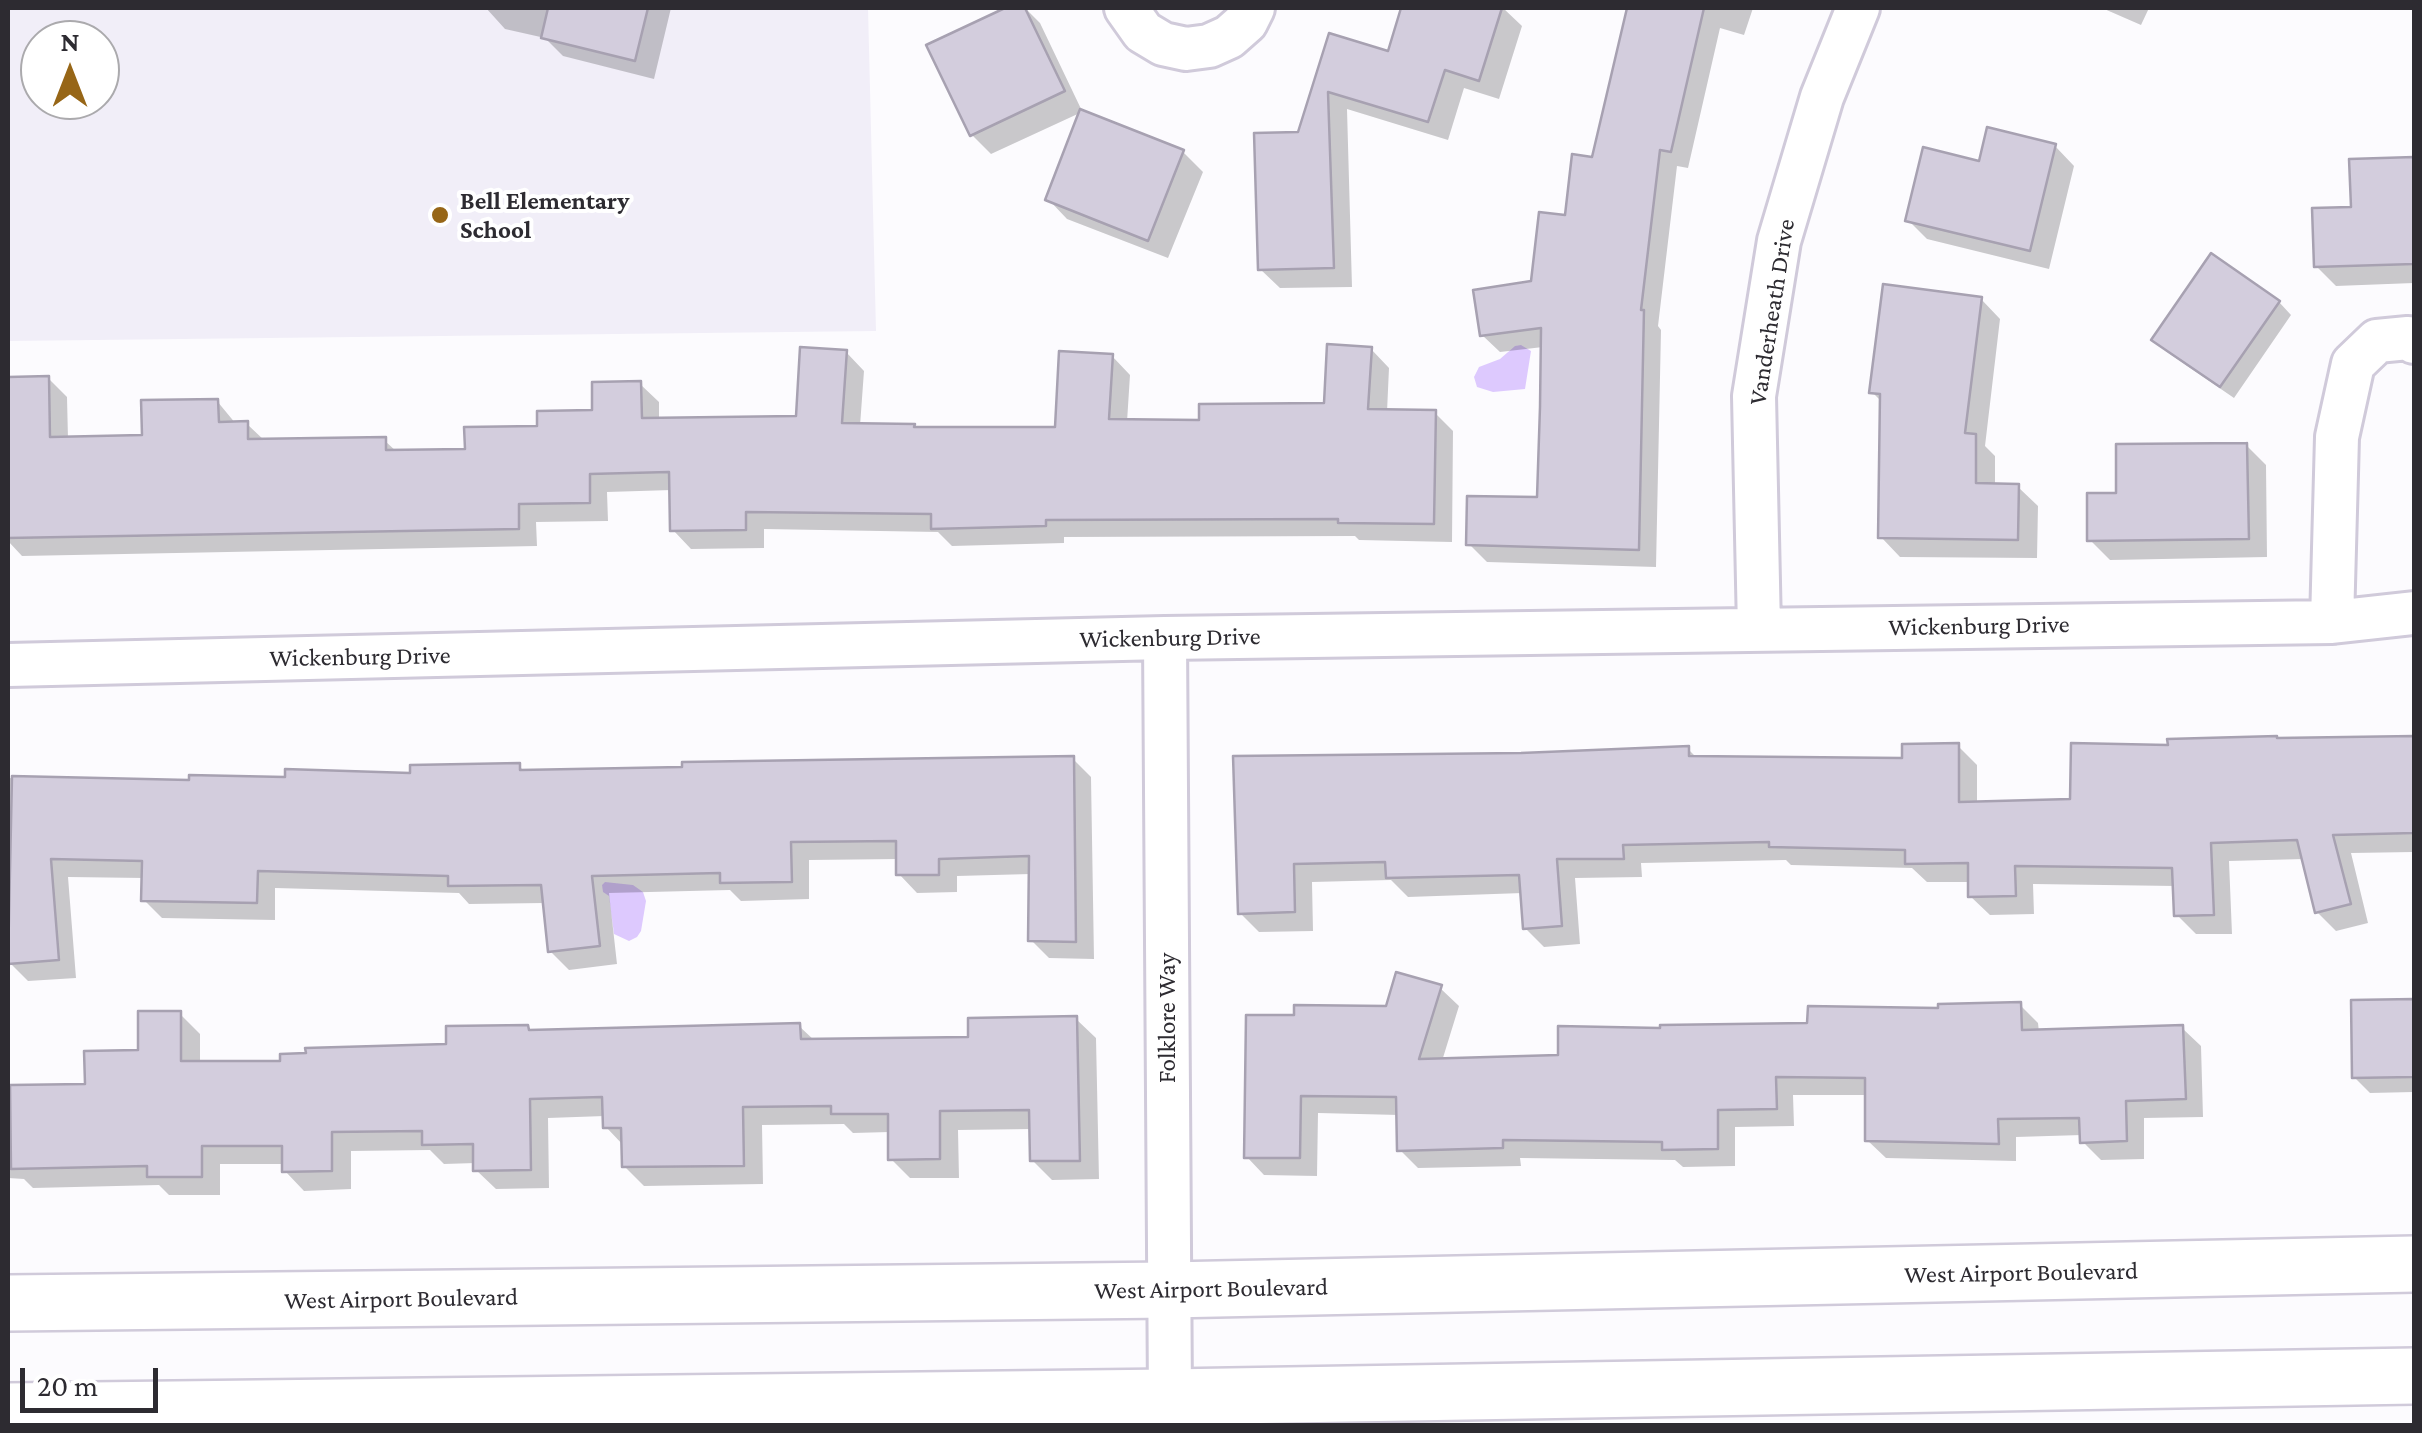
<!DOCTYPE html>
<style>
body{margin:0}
#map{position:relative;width:2422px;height:1433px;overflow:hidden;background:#fcfbfe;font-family:"Crimson Pro",serif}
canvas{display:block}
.frame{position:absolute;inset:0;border:10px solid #2d2b31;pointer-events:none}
.north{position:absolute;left:20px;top:20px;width:100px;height:100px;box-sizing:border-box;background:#fff;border:2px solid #abaaad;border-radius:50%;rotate:0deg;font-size:28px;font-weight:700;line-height:40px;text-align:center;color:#2d2b31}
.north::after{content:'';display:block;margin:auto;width:35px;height:45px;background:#976617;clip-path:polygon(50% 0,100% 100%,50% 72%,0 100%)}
.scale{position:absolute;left:20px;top:1368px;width:138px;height:45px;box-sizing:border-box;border:5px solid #2d2b31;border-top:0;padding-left:12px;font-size:30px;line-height:35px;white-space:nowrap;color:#2d2b31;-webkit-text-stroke:8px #fff;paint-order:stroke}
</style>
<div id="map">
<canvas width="2422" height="1433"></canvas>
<div class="frame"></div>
<div class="north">N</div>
<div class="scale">20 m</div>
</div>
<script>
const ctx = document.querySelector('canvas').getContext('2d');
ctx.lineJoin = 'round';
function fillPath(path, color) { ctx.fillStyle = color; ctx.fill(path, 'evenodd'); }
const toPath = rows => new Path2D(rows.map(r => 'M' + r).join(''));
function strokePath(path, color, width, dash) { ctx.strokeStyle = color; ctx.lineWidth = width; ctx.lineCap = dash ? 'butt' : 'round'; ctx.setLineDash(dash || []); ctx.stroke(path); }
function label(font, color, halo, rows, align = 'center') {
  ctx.font = font + ' "Crimson Pro",serif'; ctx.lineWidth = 8; ctx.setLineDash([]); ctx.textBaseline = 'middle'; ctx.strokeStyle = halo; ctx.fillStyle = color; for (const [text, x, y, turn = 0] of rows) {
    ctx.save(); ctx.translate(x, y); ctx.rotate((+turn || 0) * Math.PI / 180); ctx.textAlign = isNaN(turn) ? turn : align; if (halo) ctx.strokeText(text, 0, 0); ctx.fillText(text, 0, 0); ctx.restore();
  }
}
const built = toPath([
 [8,8,868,8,876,331,8,341],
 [40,40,100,40,100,100,40,100]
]);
const water = toPath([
 [1521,345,1531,351,1525,389,1493,392,1477,387,1474,377,1479,367,1500,359,1515,346],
 [605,882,633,885,643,892,646,901,641,931,637,937,629,941,614,934,609,896,603,892,602,885]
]);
const shadow = toPath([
 [486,8,671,8,654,79,563,56,545,38,505,29],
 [1011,8,1025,8,1040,23,1083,113,1183,152,1203,172,1168,258,1067,219,1048,199,1082,112,991,154,972,135,929,46],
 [1404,8,1503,8,1522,26,1499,99,1464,88,1448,140,1347,109,1352,287,1280,288,1260,269,1330,36,1390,54],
 [1630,8,1753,8,1744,35,1720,28,1688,168,1677,166,1658,326,1661,330,1656,567,1487,562,1469,544,1539,499,1543,347,1500,352,1482,335,1533,283,1567,218,1593,160],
 [2102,8,2149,8,2141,25],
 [2055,146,2074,166,2049,269,1927,239,1908,220,1981,164],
 [2414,160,2414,283,2336,286,2316,266,2353,209,2351,162],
 [1981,299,2000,319,1985,446,1995,456,1995,486,2018,487,2038,506,2037,558,1900,557,1881,537,1882,402,1872,392],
 [2279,302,2291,315,2234,398,2167,352,2154,339],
 [1371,349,1389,368,1387,412,1434,412,1453,431,1452,542,1359,540,1355,536,1064,537,1064,543,952,546,938,532,764,529,764,548,691,549,673,530,672,490,607,492,608,521,536,522,537,546,22,556,8,541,8,380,48,378,67,397,68,439,144,437,217,401,236,424,247,424,265,441,384,440,397,452,467,451,594,412,640,384,659,402,659,421,798,419,846,352,864,371,860,426,917,430,1057,429,1112,356,1130,375,1127,422,1201,422,1326,405],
 [2246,445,2266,465,2267,557,2110,560,2090,540,2119,495],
 [2413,738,2414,852,2351,853,2368,923,2336,931,2317,912,2304,859,2229,861,2232,934,2196,934,2177,915,2175,886,2033,884,2034,914,1990,915,1970,896,1970,882,1927,882,1912,868,1791,865,1786,860,1641,863,1642,877,1575,878,1580,944,1544,947,1525,928,1523,893,1408,897,1391,880,1312,882,1313,931,1259,932,1240,913,1236,759,1521,756,1688,749,1697,758,1905,761,1958,746,1977,765,1977,804,2073,801,2170,748],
 [1073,759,1091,777,1094,959,1049,958,1031,940,1031,874,957,876,957,892,917,893,899,874,899,859,809,860,809,899,741,901,730,890,609,893,617,964,569,970,550,951,545,903,469,904,459,893,275,888,275,920,162,918,144,900,144,878,68,877,76,978,28,981,10,963,8,778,192,783,413,775,519,766,526,773],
 [1440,988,1459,1006,1442,1061,1561,1057,1663,1031,1810,1025,2020,1005,2038,1023,2039,1032,2182,1028,2201,1046,2203,1117,2144,1118,2144,1159,2101,1160,2083,1142,2082,1135,2016,1137,2016,1161,1886,1158,1867,1140,1868,1095,1793,1095,1794,1126,1735,1127,1735,1166,1683,1167,1675,1160,1520,1158,1521,1166,1418,1168,1400,1150,1399,1115,1318,1113,1317,1176,1264,1175,1246,1156,1296,1017,1387,1008],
 [2414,1000,2414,1121,2414,1092,2370,1093,2354,1077,2353,1002],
 [180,1014,200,1034,200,1064,283,1064,449,1046,527,1028,532,1032,799,1026,815,1041,971,1040,1076,1019,1096,1038,1099,1179,1052,1180,1032,1160,1032,1129,958,1130,959,1178,910,1178,891,1159,890,1132,853,1133,844,1124,762,1125,763,1184,644,1186,624,1166,624,1146,606,1127,605,1116,548,1118,549,1188,496,1189,476,1170,476,1163,444,1164,430,1150,351,1151,351,1189,304,1191,285,1171,284,1164,220,1164,220,1195,169,1195,159,1185,33,1188,24,1179,8,1178,8,1087,87,1086,141,1053]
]);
const building = toPath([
 [548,8,648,8,635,61,541,38,548,8],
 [1005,8,1025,8,1065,91,970,136,926,45,1005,8],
 [1401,8,1502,8,1479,81,1445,70,1428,122,1328,92,1334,268,1258,270,1254,133,1298,132,1329,33,1388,51,1401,8],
 [1627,8,1704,8,1671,152,1660,150,1641,310,1644,310,1639,550,1466,545,1467,496,1537,497,1540,407,1541,328,1480,336,1473,290,1531,281,1539,212,1565,215,1572,154,1592,157,1627,8],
 [1080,109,1184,150,1148,241,1045,200,1080,109],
 [1987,127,2056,144,2030,251,1905,221,1923,147,1979,161,1987,127],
 [2414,157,2414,264,2314,267,2312,208,2351,207,2349,159,2414,157],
 [2211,253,2280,301,2220,387,2151,340,2211,253],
 [1883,284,1982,297,1965,433,1976,434,1976,483,2019,484,2018,540,1878,538,1880,394,1869,393,1883,284],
 [1327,344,1372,347,1368,409,1436,410,1434,524,1338,523,1338,519,1046,520,1046,526,931,529,931,514,746,512,746,530,670,531,669,472,590,474,590,503,519,504,519,529,8,538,8,377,49,376,50,437,142,435,141,400,218,399,219,422,248,421,248,439,386,437,386,450,465,449,464,427,537,426,537,411,592,410,592,382,641,381,642,418,796,416,800,347,847,350,842,423,915,424,914,427,1055,427,1059,351,1113,354,1109,419,1199,420,1199,404,1324,403,1327,344],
 [2247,443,2249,539,2087,541,2087,493,2116,493,2116,444,2247,443],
 [2277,736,2277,738,2414,736,2414,833,2333,835,2351,904,2315,913,2297,840,2211,843,2214,915,2174,916,2172,868,2015,866,2016,896,1968,897,1968,863,1905,864,1905,850,1769,847,1769,842,1623,845,1624,859,1557,859,1562,926,1523,929,1519,875,1386,878,1385,862,1294,864,1295,912,1238,914,1233,756,1521,753,1689,746,1689,756,1902,758,1902,744,1959,743,1959,802,2070,799,2071,743,2168,745,2167,739,2277,736],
 [1074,756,1076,942,1028,941,1029,856,939,859,939,875,896,875,896,841,791,842,792,882,720,883,720,873,592,876,600,946,548,952,541,885,448,886,448,876,258,871,257,903,141,901,142,861,51,859,59,960,8,964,12,776,189,780,189,775,285,777,285,769,410,773,410,765,520,763,520,770,682,767,682,762,1074,756],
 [1396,972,1442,985,1419,1059,1558,1055,1558,1026,1660,1028,1660,1025,1807,1023,1808,1006,1938,1008,1938,1004,2021,1002,2022,1030,2183,1025,2186,1099,2126,1101,2127,1141,2080,1143,2079,1118,1998,1119,1999,1144,1865,1141,1865,1078,1776,1077,1777,1109,1718,1110,1718,1149,1662,1150,1662,1142,1503,1140,1503,1148,1397,1151,1396,1097,1301,1096,1300,1158,1244,1158,1246,1015,1294,1015,1294,1005,1386,1006,1396,972],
 [2414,999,2414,1077,2352,1078,2351,1000,2414,999],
 [138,1011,181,1011,181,1061,280,1061,280,1054,306,1053,305,1048,446,1044,446,1026,528,1025,529,1030,800,1023,801,1039,968,1037,968,1018,1077,1016,1080,1161,1030,1161,1029,1110,940,1111,940,1159,888,1160,888,1114,831,1114,831,1106,743,1107,744,1166,622,1167,621,1128,603,1128,602,1097,530,1099,531,1170,473,1171,473,1144,422,1145,422,1131,332,1132,332,1171,282,1172,282,1146,202,1146,202,1177,147,1177,147,1166,11,1169,10,1085,85,1084,84,1051,138,1050,138,1011]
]);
const minor = toPath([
 [1126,8,1143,32,1163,44,1186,49,1209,46,1229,37,1246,22,1253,8],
 [2332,622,2337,437,2353,364,2377,341,2408,338,2414,342],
 [1759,629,1754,396,1779,241,1822,97,1858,8],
 [1165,638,1170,1397],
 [8,665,1165,638,2332,622,2414,613]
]);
const secondary = toPath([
 [8,1303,1169,1290,2414,1264],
 [8,1411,1170,1397,2414,1376]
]);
const markers = [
 [440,215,10,"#976617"]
];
const poiNames = [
 ["Bell Elementary",460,201],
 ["School",460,230]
];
const streetNames = [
 ["Vanderheath Drive",1772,312,-81],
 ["Wickenburg Drive",1979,626,-1],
 ["Wickenburg Drive",1170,638,-1],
 ["Wickenburg Drive",360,657,-1],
 ["Folklore Way",1167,1018,-90],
 ["West Airport Boulevard",2021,1273,-1],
 ["West Airport Boulevard",1211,1289,-1],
 ["West Airport Boulevard",401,1299,-1]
];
fillPath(built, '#f1eef8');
fillPath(water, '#ddc9fe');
fillPath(shadow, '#0003');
fillPath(building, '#d3cddd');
strokePath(building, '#a7a1b1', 2.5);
strokePath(minor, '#d0cada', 48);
strokePath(secondary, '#d0cada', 60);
strokePath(minor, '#fff', 42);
strokePath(secondary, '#fff', 55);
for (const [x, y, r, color] of markers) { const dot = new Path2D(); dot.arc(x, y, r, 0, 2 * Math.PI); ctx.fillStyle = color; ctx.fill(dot); strokePath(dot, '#fff', 4); }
label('bold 25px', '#2d2b31', '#fff', poiNames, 'left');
label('25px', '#2d2b31', '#fff', streetNames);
</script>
